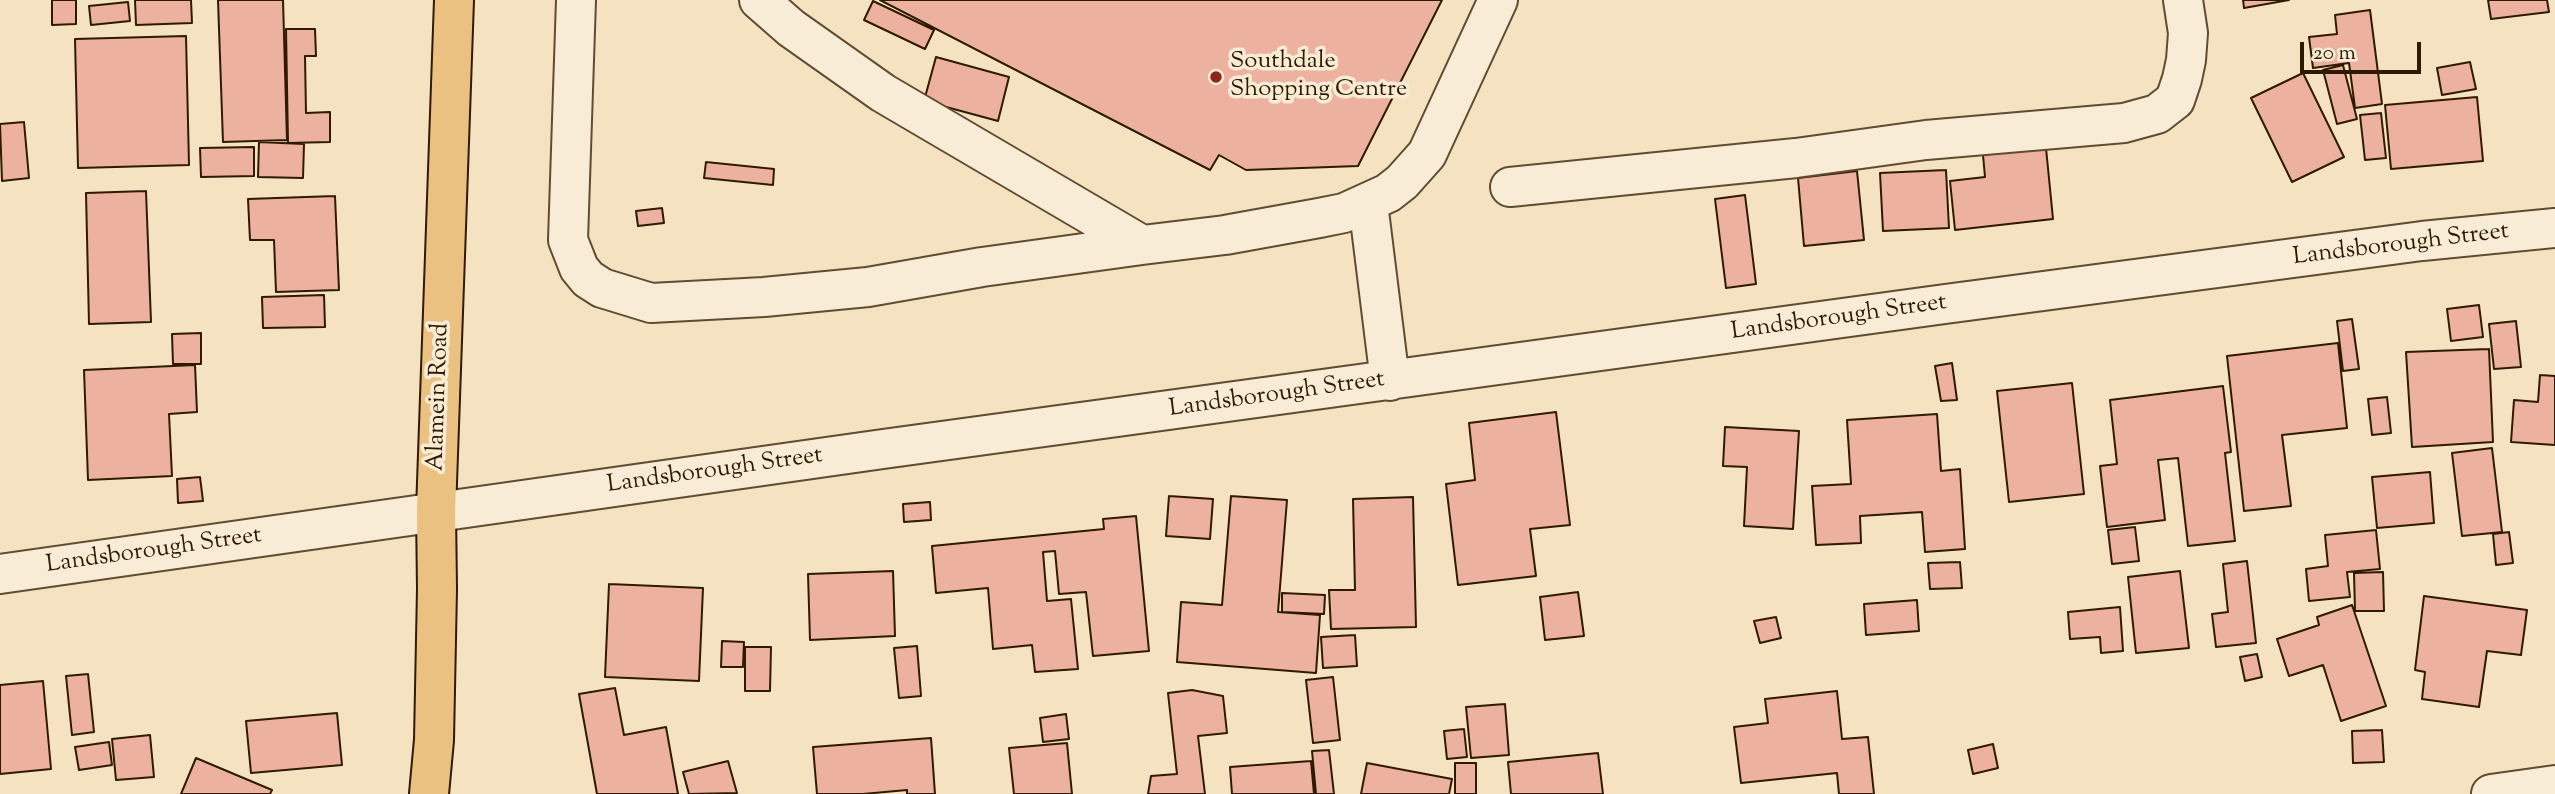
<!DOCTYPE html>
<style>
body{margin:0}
#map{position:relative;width:2555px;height:794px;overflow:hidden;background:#f5e2c0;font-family:"Sorts Mill Goudy",serif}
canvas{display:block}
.scale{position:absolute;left:2300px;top:42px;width:121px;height:32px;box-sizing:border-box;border:4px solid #2f1a00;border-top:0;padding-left:9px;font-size:21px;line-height:24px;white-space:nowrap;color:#2f1a00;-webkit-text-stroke:5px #f8ecd6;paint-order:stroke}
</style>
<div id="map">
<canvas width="2555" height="794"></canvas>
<div class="scale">20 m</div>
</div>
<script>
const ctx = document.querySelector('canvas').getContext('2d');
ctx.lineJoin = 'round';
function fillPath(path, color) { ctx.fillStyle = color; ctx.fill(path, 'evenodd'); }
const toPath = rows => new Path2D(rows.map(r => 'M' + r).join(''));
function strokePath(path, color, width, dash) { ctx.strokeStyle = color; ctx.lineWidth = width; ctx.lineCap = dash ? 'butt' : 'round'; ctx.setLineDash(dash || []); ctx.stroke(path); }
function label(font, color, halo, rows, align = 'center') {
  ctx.font = font + ' "Sorts Mill Goudy",serif'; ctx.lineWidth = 7; ctx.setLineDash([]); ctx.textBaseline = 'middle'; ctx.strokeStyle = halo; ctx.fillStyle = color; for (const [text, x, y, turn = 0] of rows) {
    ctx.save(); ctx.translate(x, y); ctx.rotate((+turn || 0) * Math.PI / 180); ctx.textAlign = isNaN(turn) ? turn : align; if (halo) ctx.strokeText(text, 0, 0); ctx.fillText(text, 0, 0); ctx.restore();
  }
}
const building = toPath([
 [52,0,76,0,76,24,52,25,52,0],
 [135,0,191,0,192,23,136,25,135,0],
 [218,0,283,0,287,140,223,142,218,0],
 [880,0,1442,0,1358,166,1246,170,1219,155,1210,170,880,0],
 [2243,0,2289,0,2244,8,2243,0],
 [2488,0,2547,0,2549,12,2491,19,2488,0],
 [873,1,934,30,925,49,864,20,873,1],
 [128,2,130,21,91,25,89,6,128,2],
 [2370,10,2382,104,2355,108,2349,63,2313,68,2309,37,2337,34,2335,15,2370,10],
 [286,29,315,29,316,56,305,56,306,113,330,112,330,142,288,143,286,29],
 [186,36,189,165,78,168,75,39,186,36],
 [936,57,1009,77,998,121,924,101,936,57],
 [2470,62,2476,89,2442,95,2437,68,2470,62],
 [2343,65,2357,119,2337,124,2323,70,2343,65],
 [2303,73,2344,157,2292,182,2251,98,2303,73],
 [2477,97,2483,161,2391,169,2385,105,2477,97],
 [2381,113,2386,158,2365,160,2360,115,2381,113],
 [24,122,29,178,2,181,0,124,24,122],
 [259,142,304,144,303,178,258,177,259,142],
 [254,147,254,176,201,177,200,148,254,147],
 [2046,148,2053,219,1955,230,1950,181,1985,177,1983,155,2046,148],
 [706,162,774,169,773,185,704,178,706,162],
 [1946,170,1949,228,1883,231,1880,173,1946,170],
 [1857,171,1864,240,1804,246,1798,178,1857,171],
 [146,191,151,322,89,324,86,193,146,191],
 [1745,195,1756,284,1726,288,1715,199,1745,195],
 [335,196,339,290,276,292,274,240,250,240,248,199,335,196],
 [662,208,664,223,638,226,636,211,662,208],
 [324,295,325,327,263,328,262,297,324,295],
 [2479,305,2483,337,2451,341,2447,309,2479,305],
 [2352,319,2359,369,2343,371,2337,321,2352,319],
 [2516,321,2521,367,2494,369,2489,324,2516,321],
 [201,333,201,364,173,364,172,334,201,333],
 [2338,343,2347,428,2282,435,2291,506,2244,511,2227,356,2338,343],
 [2489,349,2493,442,2412,447,2406,352,2489,349],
 [1952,363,1957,400,1941,401,1935,366,1952,363],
 [195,365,197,412,169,414,172,476,88,480,84,370,195,365],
 [2540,375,2555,376,2555,445,2511,442,2514,400,2538,402,2540,375],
 [2072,383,2084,494,2009,502,1997,391,2072,383],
 [2223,386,2231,452,2225,453,2235,541,2188,546,2178,458,2158,460,2165,520,2107,527,2100,466,2117,464,2110,400,2223,386],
 [2387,397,2391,433,2372,435,2368,399,2387,397],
 [1556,412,1570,525,1530,529,1536,576,1458,585,1446,484,1475,480,1469,423,1556,412],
 [1937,414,1941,471,1960,469,1965,549,1925,552,1922,512,1860,516,1861,543,1816,545,1812,486,1851,484,1847,420,1937,414],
 [1725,427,1799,431,1793,529,1744,526,1747,467,1723,466,1725,427],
 [2492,448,2502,532,2462,536,2452,453,2492,448],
 [2430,472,2434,523,2377,528,2372,477,2430,472],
 [200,477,203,501,178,503,177,479,200,477],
 [1169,496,1213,499,1210,539,1166,536,1169,496],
 [1231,496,1287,500,1278,612,1320,615,1316,673,1177,662,1181,602,1222,605,1231,496],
 [1413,497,1416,627,1331,629,1329,590,1355,590,1353,499,1413,497],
 [930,502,931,520,904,522,903,504,930,502],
 [1136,516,1149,651,1093,656,1086,592,1059,594,1055,551,1043,552,1047,601,1071,599,1078,669,1035,672,1032,645,993,649,988,588,936,593,932,546,1104,529,1103,519,1136,516],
 [2135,527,2139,561,2112,564,2108,530,2135,527],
 [2376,530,2380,569,2347,572,2350,597,2309,601,2306,569,2328,566,2325,535,2376,530],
 [2509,532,2513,563,2496,565,2493,534,2509,532],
 [2247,561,2256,643,2216,647,2212,614,2228,612,2223,564,2247,561],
 [1960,562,1962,588,1930,589,1928,563,1960,562],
 [893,571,895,636,810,640,808,574,893,571],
 [2180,571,2189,648,2136,653,2128,577,2180,571],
 [2383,572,2384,611,2355,611,2354,573,2383,572],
 [609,584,703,588,699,681,605,677,609,584],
 [1578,592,1584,636,1545,640,1540,597,1578,592],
 [1282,593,1325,595,1324,614,1282,612,1282,593],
 [2424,596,2527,610,2521,655,2487,651,2479,707,2422,699,2425,672,2415,670,2424,596],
 [1917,600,1919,631,1866,635,1864,604,1917,600],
 [2352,605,2386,706,2341,721,2323,665,2289,676,2277,639,2319,625,2317,617,2352,605],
 [2120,607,2123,651,2101,653,2100,637,2070,639,2068,612,2120,607],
 [1776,617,1781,638,1760,643,1754,621,1776,617],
 [1355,635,1357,666,1323,668,1321,637,1355,635],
 [722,641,744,642,743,667,721,667,722,641],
 [917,646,921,696,899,698,894,648,917,646],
 [745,647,771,647,770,691,745,691,745,647],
 [2257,654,2262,677,2245,681,2240,657,2257,654],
 [88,674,94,732,72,735,66,676,88,674],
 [1333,677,1340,740,1313,743,1306,680,1333,677],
 [43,681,51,769,0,774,0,685,43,681],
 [615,688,624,735,666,727,678,794,597,794,579,694,615,688],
 [1192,690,1223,696,1227,733,1198,736,1205,794,1148,794,1151,776,1177,774,1168,693,1192,690],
 [1837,691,1842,739,1868,737,1874,794,1839,794,1837,773,1741,783,1734,727,1768,723,1765,699,1837,691],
 [1505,704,1509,755,1471,758,1466,707,1505,704],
 [337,713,342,765,251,773,246,721,337,713],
 [1066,714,1069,739,1043,742,1040,718,1066,714],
 [1464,729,1467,757,1447,759,1444,731,1464,729],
 [2382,730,2384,762,2353,763,2352,731,2382,730],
 [150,735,154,777,116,780,112,739,150,735],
 [931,738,935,794,907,794,907,790,863,794,817,794,813,747,931,738],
 [109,742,112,765,79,770,75,747,109,742],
 [1067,743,1072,794,1014,794,1009,748,1067,743],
 [1993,744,1998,768,1973,774,1968,750,1993,744],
 [1329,750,1334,794,1316,794,1312,751,1329,750],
 [1598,753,1603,794,1511,794,1508,762,1598,753],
 [196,758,272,790,270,794,181,794,196,758],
 [728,761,737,793,689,794,683,772,728,761],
 [1311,761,1314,794,1232,794,1230,767,1311,761],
 [1367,763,1452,779,1449,794,1361,794,1367,763],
 [1455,763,1476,763,1476,794,1455,794,1455,763]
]);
const minor = toPath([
 [576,0,568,240,579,268,588,279,602,288,651,303,764,297,868,287,982,267,1142,245],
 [759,0,791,28,883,93,1142,245,1225,235,1319,218,1344,213,1388,193,1402,182,1427,154,1498,0],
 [1510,187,1796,158,1926,140,2124,123,2157,114,2175,100,2182,79,2186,60,2188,33,2183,0],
 [1368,203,1390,381],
 [0,574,883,449,1945,304,2422,241,2555,228],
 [2491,794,2555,785]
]);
const major = toPath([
 [429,794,434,740,437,589,436,511,454,0]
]);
const markers = [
 [1216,77,7,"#8f2418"]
];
const poiNames = [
 ["Southdale",1230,63],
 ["Shopping Centre",1230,91]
];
const streetNames = [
 ["Landsborough Street",2401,246,-7],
 ["Landsborough Street",1839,319,-8],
 ["Landsborough Street",1277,396,-8],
 ["Alamein Road",440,397,-88],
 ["Landsborough Street",715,472,-8],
 ["Landsborough Street",154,552,-8]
];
fillPath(building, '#ecb19f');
strokePath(building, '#2f1a00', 2);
strokePath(minor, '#604c30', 42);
strokePath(major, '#2f1a00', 42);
strokePath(minor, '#f8ecd6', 38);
strokePath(major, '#eac180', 38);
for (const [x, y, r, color] of markers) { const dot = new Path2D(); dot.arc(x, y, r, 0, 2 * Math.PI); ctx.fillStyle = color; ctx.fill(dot); strokePath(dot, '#f8ecd6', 2.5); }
label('24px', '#2f1a00', '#f8ecd6', poiNames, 'left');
label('24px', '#2f1a00', '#f8ecd6', streetNames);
</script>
